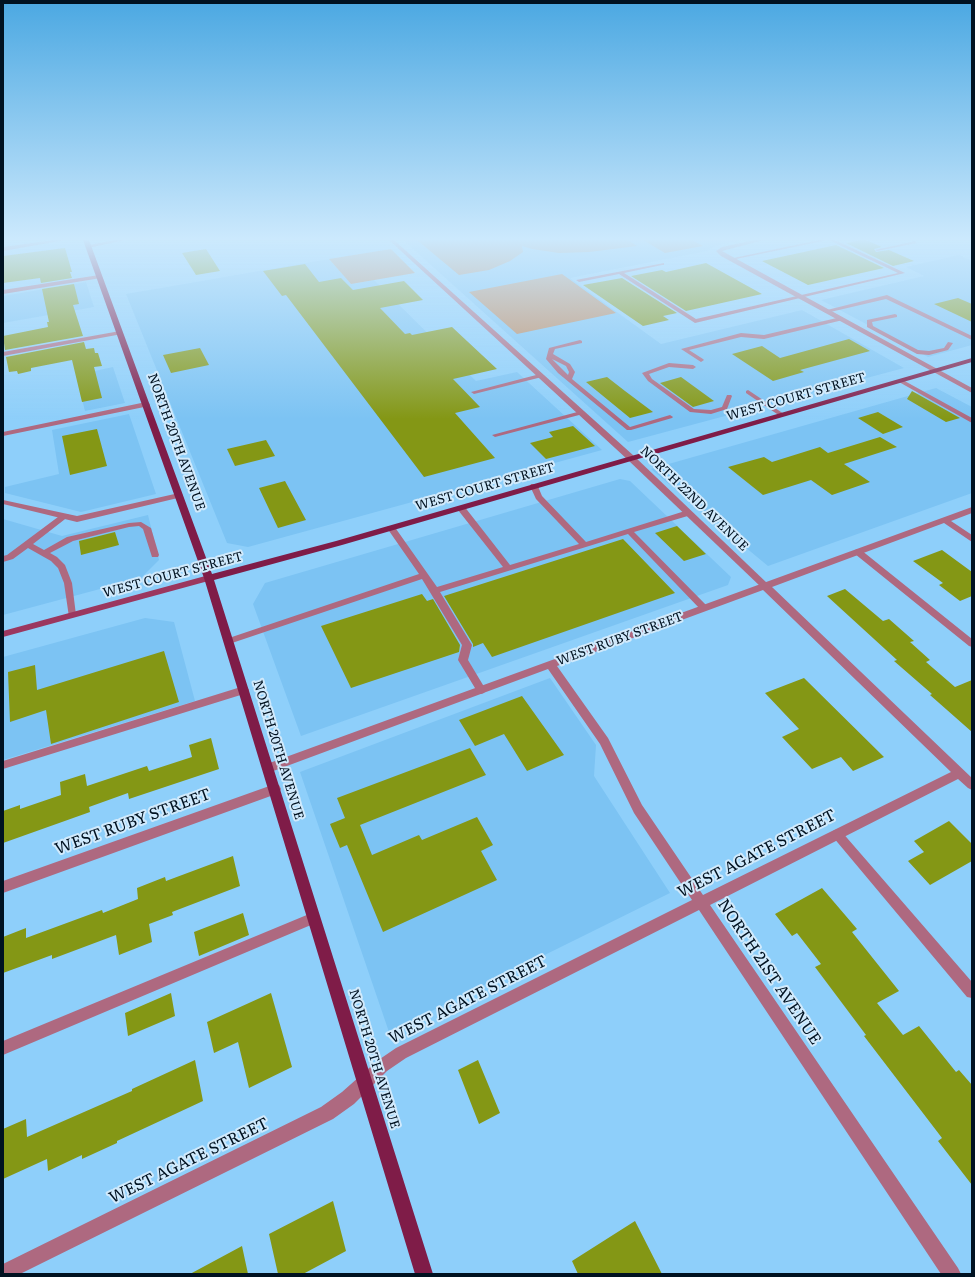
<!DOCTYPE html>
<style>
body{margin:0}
#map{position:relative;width:975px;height:1277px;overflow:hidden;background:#8ecffa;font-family:Literata,serif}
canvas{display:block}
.frame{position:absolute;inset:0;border:4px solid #001221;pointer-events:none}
</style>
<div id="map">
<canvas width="975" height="1277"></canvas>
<div class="frame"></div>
</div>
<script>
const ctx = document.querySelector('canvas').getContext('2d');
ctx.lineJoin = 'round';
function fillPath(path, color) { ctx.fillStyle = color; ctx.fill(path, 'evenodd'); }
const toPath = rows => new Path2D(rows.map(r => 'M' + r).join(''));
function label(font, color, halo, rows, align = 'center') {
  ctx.font = font + ' Literata,serif'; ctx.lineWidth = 4; ctx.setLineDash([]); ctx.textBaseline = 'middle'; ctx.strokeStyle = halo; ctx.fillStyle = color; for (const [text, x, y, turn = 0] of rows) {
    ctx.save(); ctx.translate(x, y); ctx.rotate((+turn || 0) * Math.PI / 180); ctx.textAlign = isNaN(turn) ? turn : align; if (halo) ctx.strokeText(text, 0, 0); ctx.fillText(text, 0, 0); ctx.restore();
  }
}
const built = toPath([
 [403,240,743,240,715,246,707,251,570,278,661,344,802,310,904,368,628,442],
 [959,255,972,261,972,345,928,357,821,300,924,276,906,267],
 [329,259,351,284,374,280,476,381,517,372,602,450,248,547,227,543,126,294],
 [86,282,94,307,3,323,3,296],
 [113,367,125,403,85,411,76,375],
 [936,388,972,407,972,493,768,566,651,469],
 [129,414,156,494,81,512,5,493,5,487,59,474,52,430],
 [620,479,630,481,731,577,728,585,301,736,253,604,265,583],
 [148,515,159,560,141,578,3,615,3,519,62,536],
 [145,618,174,622,195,701,3,760,3,657],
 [550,678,596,745,594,776,670,893,389,1032,300,772]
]);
const green = toPath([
 [417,240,628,240,637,246,589,252,559,253,532,249,522,246,523,252,510,261,489,270,459,275],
 [643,240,692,240,703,246,665,253],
 [391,249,415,273,351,284,329,259],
 [562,274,616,313,517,334,469,292]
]);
const building = toPath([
 [861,240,866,240,882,247,874,249,876,252,889,250,914,261,893,266,846,243],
 [836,245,884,268,808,285,762,261],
 [65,248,72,272,70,272,72,278,41,283,40,278,3,283,3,256],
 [206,249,220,271,196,275,182,253],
 [706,263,762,294,686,311,631,276,662,270,666,272],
 [305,264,319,282,341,278,353,290,404,281,423,300,380,308,405,334,410,333,412,335,452,327,497,369,453,379,480,407,455,413,495,458,424,477,286,295,282,296,263,271],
 [622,278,677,313,663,316,669,320,643,326,583,285],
 [74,284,79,304,73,305,83,336,5,350,3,336,48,327,47,322,49,322,42,289],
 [958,298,972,304,972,322,934,304],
 [849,339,870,351,800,370,804,372,773,381,732,354,762,346,780,358],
 [84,342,86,349,94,348,95,353,98,353,102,366,94,367,102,398,82,402,72,360,31,368,31,371,18,374,17,371,9,372,6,357],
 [200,348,209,365,171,373,163,355],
 [607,377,625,391,653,412,630,418,586,382],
 [681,377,714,401,693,407,660,383],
 [912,391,960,418,946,422,907,399],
 [878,412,903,427,883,434,858,418],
 [573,426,595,446,546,459,530,443,553,437,549,432],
 [97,429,107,466,70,475,62,436],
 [880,437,897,447,844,464,870,482,832,495,811,480,763,495,728,467,764,457,772,462,820,447,828,453],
 [266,440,275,456,235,466,227,449],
 [285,481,306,520,278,528,259,488],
 [677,526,706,554,684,561,655,533],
 [115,532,119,545,81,555,79,541],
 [623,539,675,593,492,657,483,643,473,647,473,644,444,596],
 [942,550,972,572,972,596,960,601,939,585,943,583,913,561],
 [845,589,883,621,889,619,914,641,910,642,930,660,926,662,955,687,972,680,972,732,930,695,932,694,894,661,897,660,827,596],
 [422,594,427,601,433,599,460,645,459,652,351,688,321,626],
 [164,651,179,702,51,744,46,710,10,722,8,672,35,665,37,690],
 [804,678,884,757,853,771,841,757,812,769,782,737,799,729,765,693],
 [522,696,564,755,527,771,504,734,475,746,459,720],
 [211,738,219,769,129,799,128,793,89,807,90,812,3,843,3,811,20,805,20,809,61,795,60,782,85,774,87,786,147,766,149,771,192,757,189,745],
 [470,748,486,775,360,825,372,855,419,835,422,840,477,817,493,845,481,851,497,880,383,932,347,845,340,848,330,824,345,818,337,798],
 [949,821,972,844,972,861,930,885,908,861,924,852,914,841],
 [233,856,240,886,172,912,173,915,149,924,152,942,119,955,116,935,52,959,52,955,3,973,3,937,26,928,26,938,102,910,103,913,138,899,137,888,165,877,166,881],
 [822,888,857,929,852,932,899,991,877,1003,903,1035,919,1026,956,1072,959,1070,972,1085,972,1185,938,1141,942,1138,864,1036,866,1035,815,967,821,964,797,933,792,936,775,914],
 [243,913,249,935,199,956,194,932],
 [171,993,175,1016,128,1036,125,1013],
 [271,993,292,1067,249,1088,238,1042,214,1053,207,1022],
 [195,1060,203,1101,117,1141,117,1143,82,1159,82,1155,48,1171,47,1159,3,1179,3,1129,26,1119,27,1137,132,1091,132,1089],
 [478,1060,500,1113,479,1124,458,1070],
 [333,1201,346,1251,303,1274,278,1274,269,1234],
 [635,1221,662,1274,578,1274,572,1261],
 [242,1246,248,1274,190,1274]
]);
const service = toPath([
 [819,240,828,240,731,260,729,259,819,240],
 [829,240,835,240,905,273,695,323,619,274,579,282,576,280,664,263,664,265,662,265,624,273,696,319,898,273,829,240],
 [915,241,917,243,877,251,875,250,915,241],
 [887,295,972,336,972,340,886,299,826,313,823,311,887,295],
 [895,314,897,315,897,317,872,322,873,326,918,350,929,351,944,348,948,342,953,343,948,350,929,355,917,354,867,327,867,320,895,314],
 [841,317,843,318,843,320,764,339,741,337,689,350,703,359,704,360,701,362,681,349,741,333,764,335,841,317],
 [580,340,582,341,582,343,555,349,553,354,570,364,575,372,572,379,630,427,670,415,673,417,672,418,631,430,627,430,558,373,546,359,549,348,580,340],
 [552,359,566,366,569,372,568,375,552,359],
 [669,363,693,365,696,367,693,369,669,367,649,374,652,379,694,409,711,410,722,407,727,395,731,395,732,396,727,409,711,414,690,412,648,381,642,373,669,363],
 [540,374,543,376,542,377,474,394,471,392,540,374],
 [901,379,972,418,972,423,899,382,899,380,901,379],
 [748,390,784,414,784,416,780,416,746,393,746,391,748,390],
 [581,411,584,413,583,414,495,437,492,435,581,411],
 [531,484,537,484,542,496,586,542,685,511,691,511,691,515,634,532,707,606,708,608,707,610,701,610,628,534,440,592,472,645,468,660,486,690,484,693,481,694,478,693,458,660,462,645,422,579,232,643,229,644,224,641,226,639,419,574,387,528,388,526,394,526,437,587,503,567,458,510,458,506,464,506,510,565,579,544,536,499,530,486,531,484],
 [62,514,68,514,69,516,33,544,44,550,67,537,129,523,141,522,151,528,159,555,158,557,152,557,143,529,139,526,129,527,73,541,50,553,57,557,65,565,72,583,76,615,75,617,69,617,64,583,58,568,51,561,28,548,13,559,3,562,3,556,7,555,62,514],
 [858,549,861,550,972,639,972,647,969,646,855,554,854,552,855,550,858,549],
 [244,686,247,687,249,690,247,693,3,769,3,761,244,686],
 [837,829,841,831,972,982,972,998,967,997,833,837,831,834,833,831,837,829],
 [314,912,318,914,320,918,318,922,3,1055,3,1041,314,912]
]);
const minor = toPath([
 [53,240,66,240,3,251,3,247,53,240],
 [114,240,126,240,88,248,85,246,114,240],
 [389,240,394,240,634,456,634,460,628,460,389,240],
 [754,240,764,240,722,251,972,388,972,393,721,256,716,251,722,247,754,240],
 [99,275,101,276,101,278,3,294,3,290,99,275],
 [120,331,123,333,122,334,3,356,3,352,120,331],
 [146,402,150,404,149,406,3,436,3,432,146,402],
 [179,493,183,495,182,497,77,522,3,504,3,500,77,516,179,493],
 [972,507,972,513,951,521,972,535,972,542,944,523,772,587,972,778,972,790,968,788,958,779,710,905,958,1268,961,1274,941,1274,699,910,406,1058,387,1071,354,1104,333,1119,20,1274,3,1274,3,1264,321,1107,342,1092,377,1061,396,1048,692,900,634,813,600,744,548,669,268,773,264,771,262,768,264,765,972,507],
 [763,590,951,772,703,895,642,805,608,738,557,666,763,590],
 [275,784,279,785,281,789,279,793,3,893,3,881,275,784]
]);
const tertiary = toPath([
 [628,456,634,456,768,584,770,586,768,588,762,588,628,460,628,456]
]);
const secondary = toPath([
 [209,575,214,578,212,580,3,637,3,631,209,575]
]);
const primary = toPath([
 [83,240,89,240,212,574,336,541,972,358,972,362,342,545,214,580,433,1274,415,1274,204,578,83,240]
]);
const streetNames = [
 ["WEST COURT STREET",796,397,-16],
 ["NORTH 20TH AVENUE",176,442,70],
 ["WEST COURT STREET",485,487,-16],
 ["NORTH 22ND AVENUE",694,499,44],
 ["WEST COURT STREET",173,575,-15],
 ["WEST RUBY STREET",620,639,-20],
 ["NORTH 20TH AVENUE",278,750,73],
 ["NORTH 20TH AVENUE",374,1059,73]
];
const nearStreetnames = [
 ["WEST RUBY STREET",133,822,-20],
 ["WEST AGATE STREET",757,854,-27],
 ["NORTH 21ST AVENUE",769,972,56],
 ["WEST AGATE STREET",468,1000,-27],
 ["WEST AGATE STREET",189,1161,-26]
];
fillPath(built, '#7cc3f3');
fillPath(green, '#bf875a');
fillPath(building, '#849715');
fillPath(service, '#ae6980');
fillPath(minor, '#ae6980');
fillPath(tertiary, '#ae6980');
fillPath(secondary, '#9b375f');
fillPath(primary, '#7f1c48');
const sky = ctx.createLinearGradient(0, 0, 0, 419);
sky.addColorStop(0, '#4ba8e2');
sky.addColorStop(0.57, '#cce9fd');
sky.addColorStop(1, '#cce9fd00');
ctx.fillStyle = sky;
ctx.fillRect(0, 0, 975, 419);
label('13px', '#001221', '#d1eafc', streetNames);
label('16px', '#001221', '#d1eafc', nearStreetnames);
</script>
